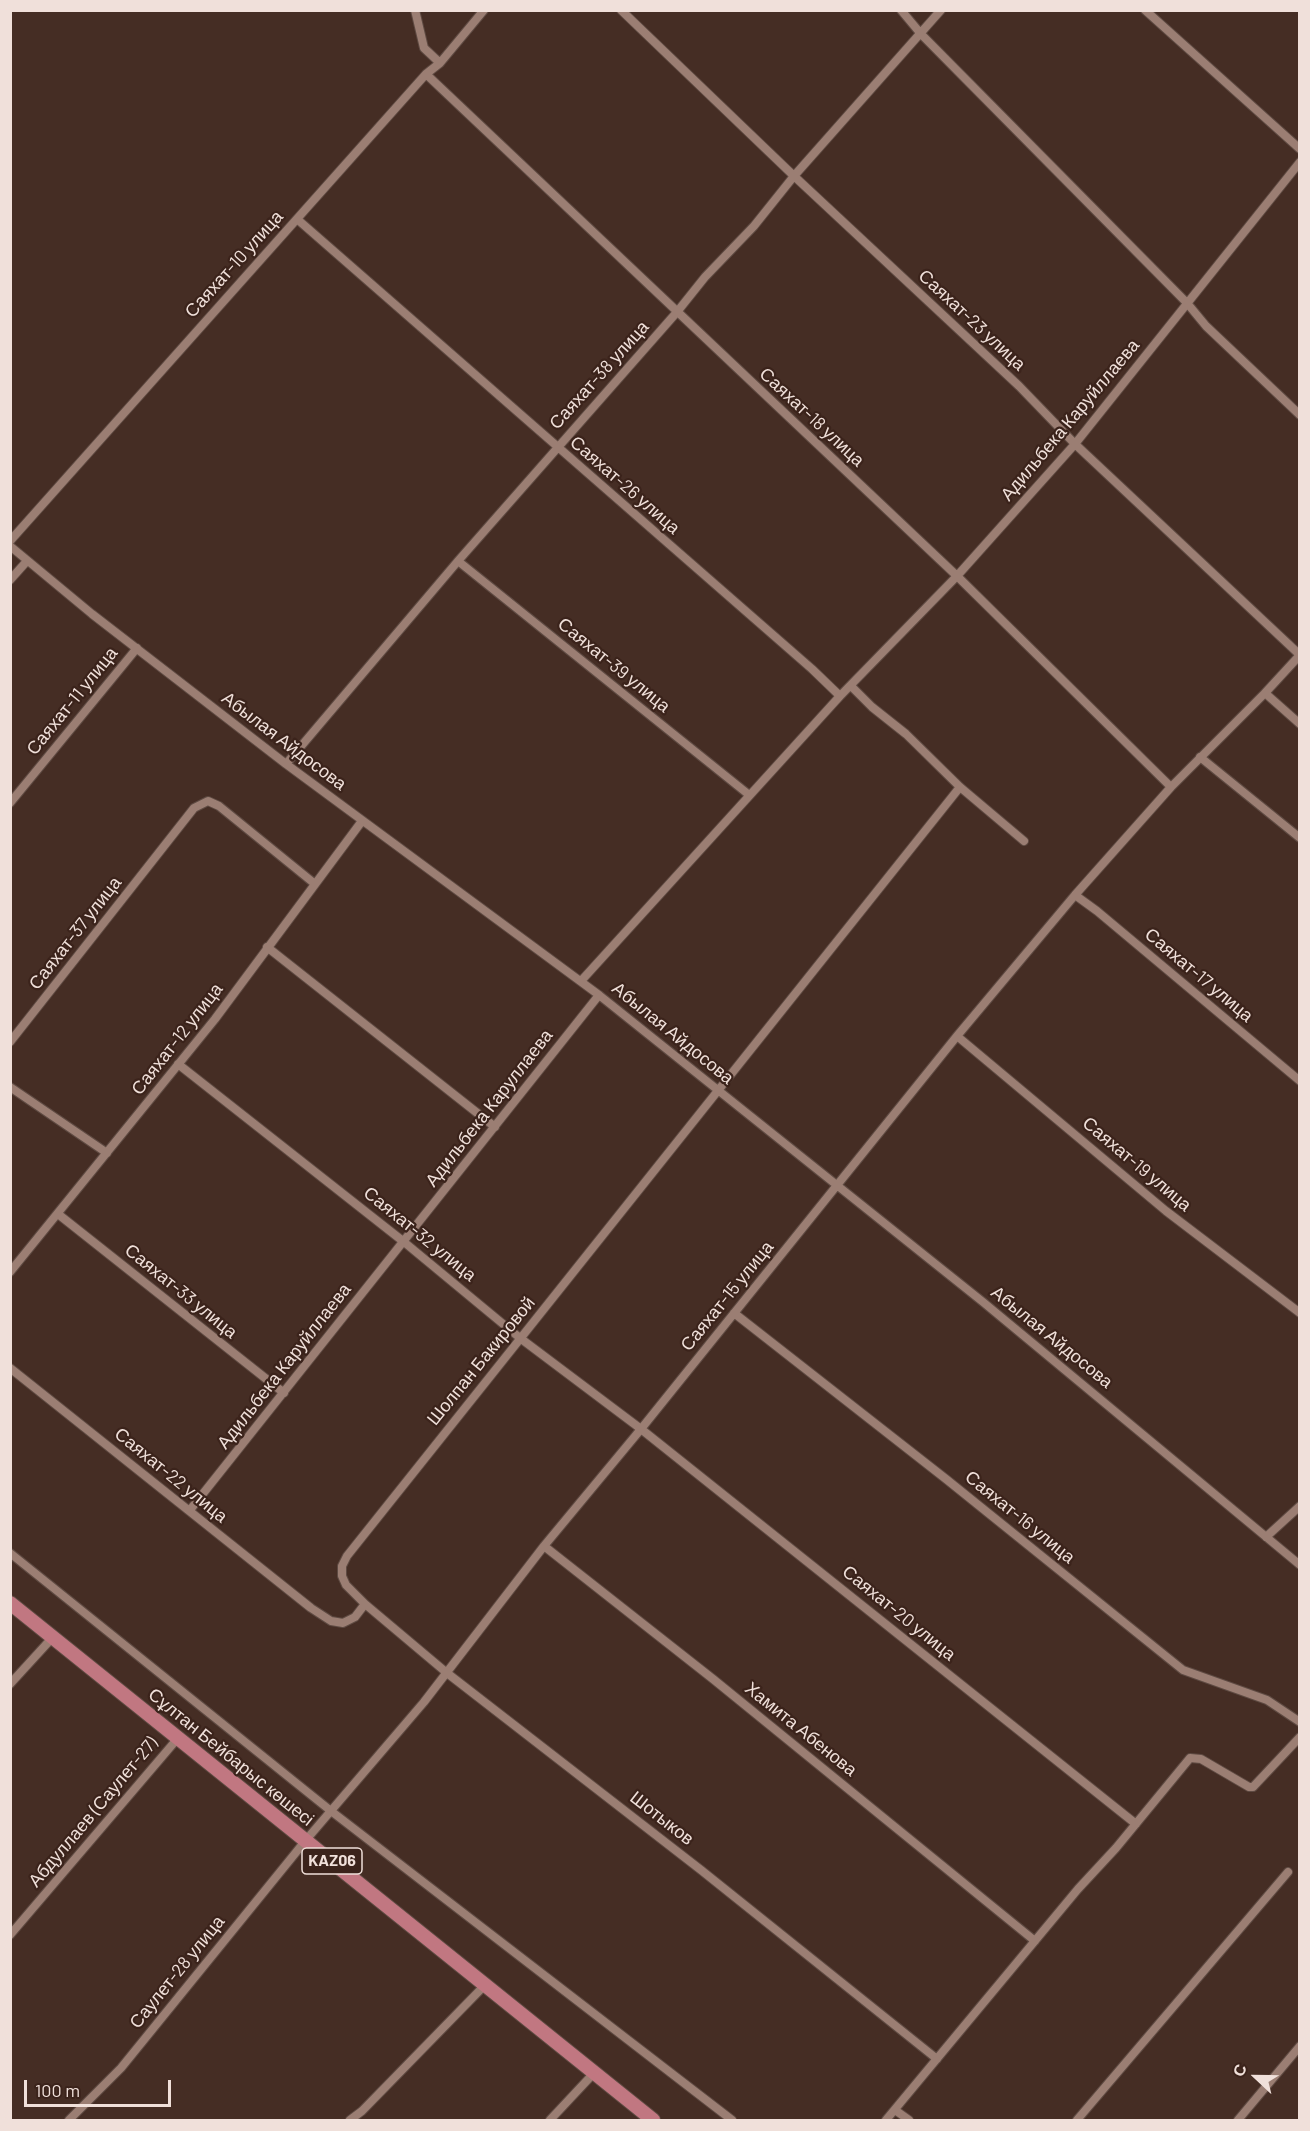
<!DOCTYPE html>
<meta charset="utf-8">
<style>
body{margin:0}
#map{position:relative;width:1310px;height:2131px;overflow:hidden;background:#452d24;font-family:Barlow,sans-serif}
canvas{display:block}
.frame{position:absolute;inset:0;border:12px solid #f0e0da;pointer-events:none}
.north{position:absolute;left:1226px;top:2047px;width:60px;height:60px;-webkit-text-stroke:4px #3b231b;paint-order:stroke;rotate:292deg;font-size:16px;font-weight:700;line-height:24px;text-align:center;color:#f0e0da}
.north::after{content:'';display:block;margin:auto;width:21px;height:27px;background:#f0e0da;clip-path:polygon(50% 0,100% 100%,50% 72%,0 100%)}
.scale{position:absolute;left:24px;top:2080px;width:147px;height:27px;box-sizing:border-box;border:3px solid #f0e0da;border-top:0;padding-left:8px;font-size:18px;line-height:21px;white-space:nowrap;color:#f0e0da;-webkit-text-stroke:4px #3b231b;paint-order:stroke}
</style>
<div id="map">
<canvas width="1310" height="2131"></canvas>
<div class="frame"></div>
<div class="north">С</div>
<div class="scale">100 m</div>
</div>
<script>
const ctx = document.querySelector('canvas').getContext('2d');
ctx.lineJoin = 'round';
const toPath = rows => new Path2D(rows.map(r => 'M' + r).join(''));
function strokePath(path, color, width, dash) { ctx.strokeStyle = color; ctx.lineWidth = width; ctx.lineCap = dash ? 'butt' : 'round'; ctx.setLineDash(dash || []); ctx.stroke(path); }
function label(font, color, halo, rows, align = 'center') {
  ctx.font = font + ' Barlow,sans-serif'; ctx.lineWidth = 4.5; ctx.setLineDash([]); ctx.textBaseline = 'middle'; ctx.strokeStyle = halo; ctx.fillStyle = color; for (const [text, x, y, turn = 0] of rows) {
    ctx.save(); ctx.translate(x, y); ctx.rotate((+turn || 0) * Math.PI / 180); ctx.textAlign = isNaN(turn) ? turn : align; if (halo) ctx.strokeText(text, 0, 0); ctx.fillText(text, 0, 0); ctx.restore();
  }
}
const street = toPath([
 [415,10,424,48,440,63],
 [621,10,794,176,1019,386,1075,444,1300,655],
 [901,10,921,34,1187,303,1206,326,1300,415],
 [1145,10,1300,149],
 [426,74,957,576,1171,787],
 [297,219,812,669,840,696,957,576,1075,444,1300,162],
 [10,541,426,74,440,63,484,10],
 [10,546,92,614,286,764,599,995,983,1302,1300,1565],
 [458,561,748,794],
 [10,580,27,561],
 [851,686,872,707,906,734,960,787,1024,841],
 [1265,693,1300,724],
 [1200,757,1300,838],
 [286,764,458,561,677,312,705,277,754,226,794,176,941,10],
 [10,803,137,648],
 [1075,895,1097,911,1300,1081],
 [267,947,495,1127],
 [581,981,840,696],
 [957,1036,1166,1211,1300,1313],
 [10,1042,194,808,208,801,219,806,315,884],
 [178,1064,404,1242,520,1338,641,1429,1136,1824],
 [10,1087,107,1153],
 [58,1214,284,1393],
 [10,1272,215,1019,362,821],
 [734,1313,946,1479,1183,1670,1267,1700,1300,1722],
 [10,1368,311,1608,331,1621,343,1623,355,1617,365,1604,346,1585,342,1576,342,1566,347,1556,960,787],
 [190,1510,599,995],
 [1266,1537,1300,1506],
 [544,1546,713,1679,1035,1941],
 [10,1553,331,1811,732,2120],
 [365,1604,447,1673,701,1870,937,2059],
 [10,1684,53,1637],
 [10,1935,178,1738],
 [895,2110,909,2120],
 [69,2120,121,2068,306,1840,424,1702,544,1546,641,1429,957,1036,1075,895,1171,787,1265,693,1300,655],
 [350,2120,362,2111,485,1985],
 [550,2120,594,2073],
 [886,2120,1078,1889,1116,1848,1190,1758,1201,1759,1249,1787,1253,1787,1300,1737],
 [1077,2120,1288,1872],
 [1238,2120,1300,2046]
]);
const primary = toPath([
 [10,1603,653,2120]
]);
const shields = [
 [332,1861,60]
];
const shieldNames = [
 ["KAZ06",332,1861]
];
const streetNames = [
 ["Саяхат-10 улица",234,264,-48],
 ["Саяхат-23 улица",972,320,43],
 ["Саяхат-38 улица",599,375,-48],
 ["Саяхат-18 улица",812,417,43],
 ["Адильбека Каруйллаева",1070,420,-50],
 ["Саяхат-26 улица",625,485,41],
 ["Саяхат-39 улица",614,665,39],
 ["Саяхат-11 улица",72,701,-51],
 ["Абылая Айдосова",284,741,37],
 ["Саяхат-37 улица",75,933,-52],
 ["Саяхат-17 улица",1199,975,40],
 ["Абылая Айдосова",673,1033,39],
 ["Саяхат-12 улица",177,1039,-52],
 ["Адильбека Каруллаева",489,1108,-52],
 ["Саяхат-19 улица",1137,1164,40],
 ["Саяхат-32 улица",420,1234,39],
 ["Саяхат-33 улица",181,1291,39],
 ["Саяхат-15 улица",727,1296,-51],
 ["Абылая Айдосова",1052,1337,39],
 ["Шолпан Бакировой",481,1361,-51],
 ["Адильбека Каруйллаева",284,1366,-52],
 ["Саяхат-22 улица",171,1475,39],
 ["Саяхат-16 улица",1020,1517,39],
 ["Саяхат-20 улица",899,1613,39],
 ["Хамита Абенова",801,1729,39],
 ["Сұлтан Бейбарыс көшесі",231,1757,39],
 ["Абдуллаев (Саулет-27)",93,1812,-50],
 ["Шотыков",662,1818,38],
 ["Саулет-28 улица",177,1972,-51]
];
strokePath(street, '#5e4a42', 10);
strokePath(primary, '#5e4a42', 16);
strokePath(street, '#9b7e73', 8);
strokePath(primary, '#c17781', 14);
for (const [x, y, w] of shields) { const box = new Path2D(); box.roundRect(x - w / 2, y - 13, w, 26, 4.5); ctx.fillStyle = '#3b231b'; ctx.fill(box); strokePath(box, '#f0e0da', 1.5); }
label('bold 16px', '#f0e0da', null, shieldNames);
label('18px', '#f0e0da', '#3b231b', streetNames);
</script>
